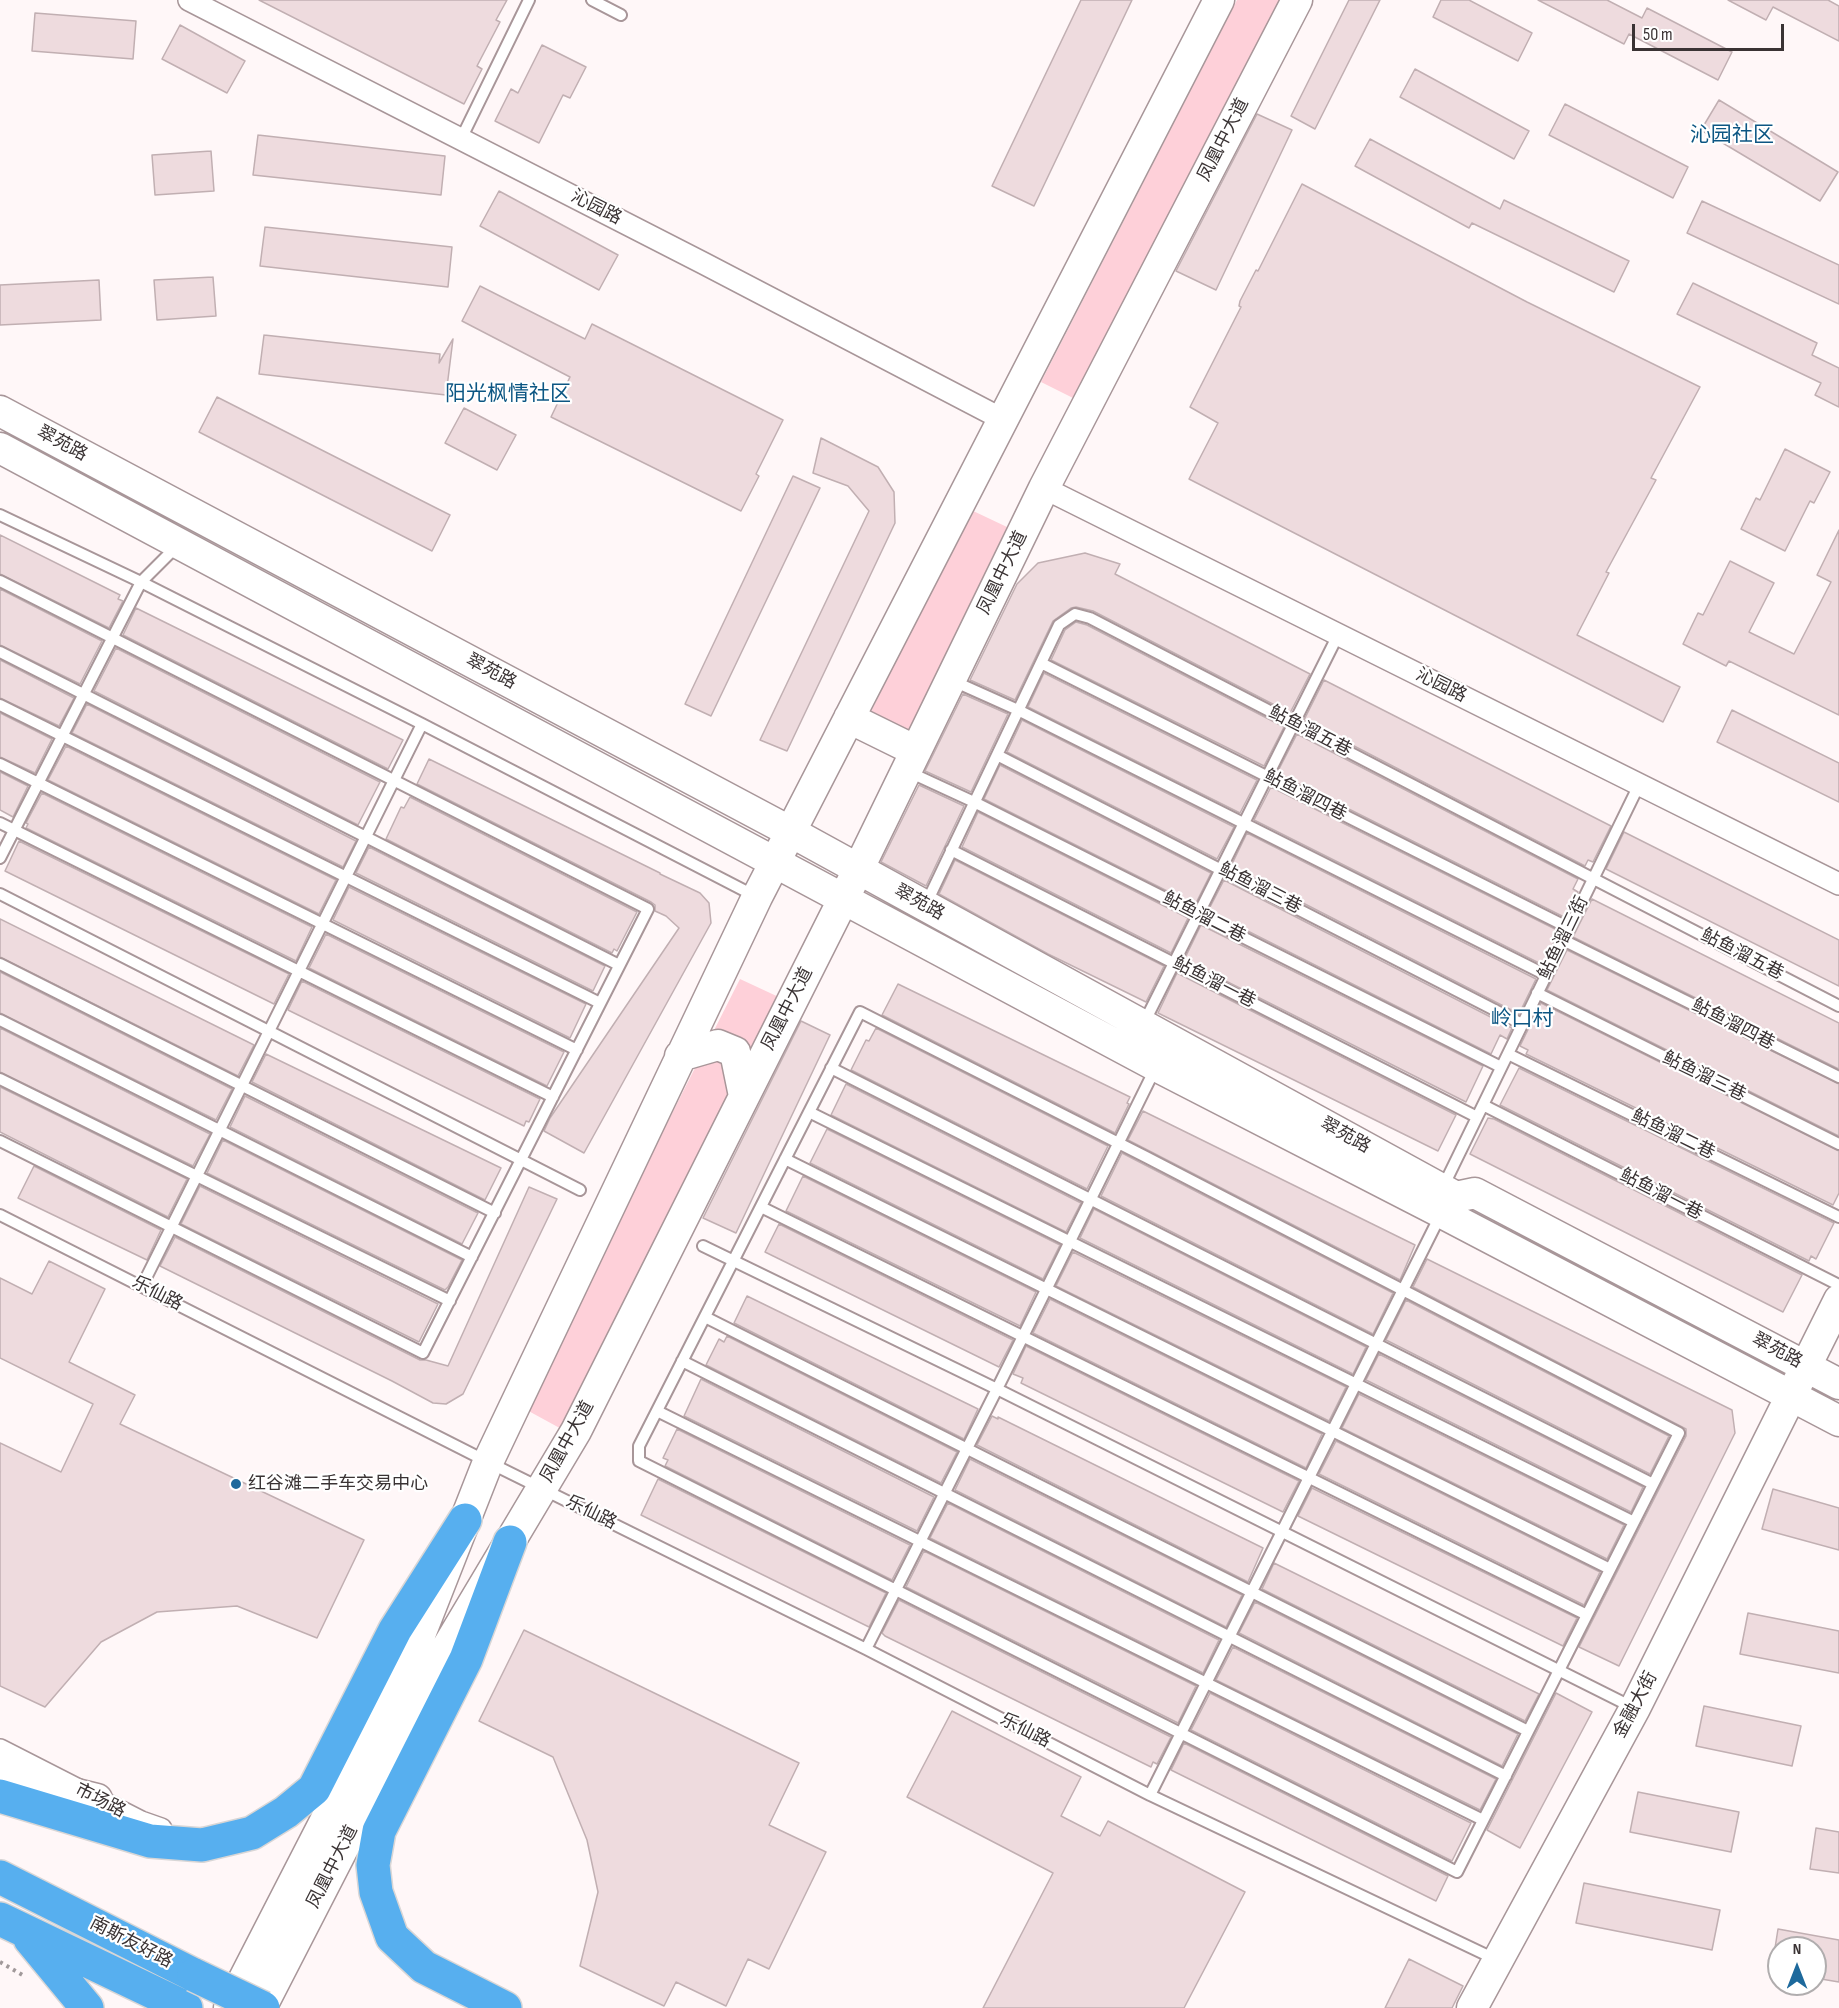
<!DOCTYPE html>
<meta charset="utf-8">
<style>
body{margin:0}
#map{position:relative;width:1839px;height:2008px;overflow:hidden;background:#fff7f8;font-family:"Sofia Sans Condensed",sans-serif}
canvas{display:block}
.north{position:absolute;left:1767px;top:1936px;width:60px;height:60px;box-sizing:border-box;background:#fff;border:2px solid #b0adae;border-radius:50%;rotate:0deg;font-size:16px;font-weight:700;line-height:24px;text-align:center;color:#3a3334}
.north::after{content:'';display:block;margin:auto;width:21px;height:27px;background:#1d699c;clip-path:polygon(50% 0,100% 100%,50% 72%,0 100%)}
.scale{position:absolute;left:1632px;top:24px;width:152px;height:27px;box-sizing:border-box;border:3px solid #3a3334;border-top:0;padding-left:8px;font-size:18px;line-height:21px;white-space:nowrap;color:#3a3334;-webkit-text-stroke:4px #fff;paint-order:stroke}
</style>
<div id="map">
<canvas width="1839" height="2008"></canvas>
<div class="north">N</div>
<div class="scale">50 m</div>
</div>
<script>
const ctx = document.querySelector('canvas').getContext('2d');
ctx.lineJoin = 'round';
function fillPath(path, color) { ctx.fillStyle = color; ctx.fill(path, 'evenodd'); }
const toPath = rows => new Path2D(rows.map(r => 'M' + r).join(''));
function strokePath(path, color, width, dash) { ctx.strokeStyle = color; ctx.lineWidth = width; ctx.lineCap = dash ? 'butt' : 'round'; ctx.setLineDash(dash || []); ctx.stroke(path); }
function label(font, color, halo, rows, align = 'center') {
  ctx.font = font + ' "Sofia Sans Condensed","Noto Sans SC",sans-serif'; ctx.lineWidth = 4.5; ctx.setLineDash([]); ctx.textBaseline = 'middle'; ctx.strokeStyle = halo; ctx.fillStyle = color; for (const [text, x, y, turn = 0] of rows) {
    ctx.save(); ctx.translate(x, y); ctx.rotate((+turn || 0) * Math.PI / 180); ctx.textAlign = isNaN(turn) ? turn : align; if (halo) ctx.strokeText(text, 0, 0); ctx.fillText(text, 0, 0); ctx.restore();
  }
}
const green = toPath([
 [1237,0,1288,0,1083,403,1041,382],
 [969,509,1007,527,908,732,870,714],
 [740,979,783,999,567,1432,523,1408]
]);
const building = toPath([
 [259,0,507,0,496,20,500,22,477,66,482,69,464,104,259,0],
 [1081,0,1132,0,1034,206,992,186,1081,0],
 [1349,0,1380,0,1315,129,1291,116,1349,0],
 [1441,0,1469,0,1532,33,1518,61,1433,17,1441,0],
 [1538,0,1607,0,1642,18,1647,8,1732,52,1718,80,1629,34,1624,44,1538,0],
 [1728,0,1828,0,1839,6,1839,41,1773,7,1766,20,1728,0],
 [35,13,136,21,133,59,32,51,35,13],
 [180,25,245,61,227,93,162,59,180,25],
 [542,45,586,67,570,98,563,95,539,143,495,121,511,89,518,93,542,45],
 [1415,69,1529,131,1514,159,1400,97,1415,69],
 [1719,100,1838,172,1820,201,1701,130,1719,100],
 [1565,104,1688,167,1673,198,1549,135,1565,104],
 [1257,114,1292,130,1216,290,1176,271,1257,114],
 [258,135,445,156,441,195,253,175,258,135],
 [1370,139,1500,209,1504,200,1629,261,1614,292,1472,223,1469,228,1355,166,1370,139],
 [211,151,214,191,155,195,152,155,211,151],
 [1302,184,1527,302,1700,387,1651,478,1656,480,1606,572,1609,573,1577,635,1680,687,1663,722,1189,479,1218,423,1190,407,1241,307,1239,306,1240,301,1256,270,1258,271,1302,184],
 [499,191,618,255,599,290,480,226,499,191],
 [1702,201,1839,265,1839,304,1687,233,1702,201],
 [265,227,452,247,448,287,260,266,265,227],
 [213,277,216,316,157,320,154,280,213,277],
 [99,280,101,320,0,325,0,285,99,280],
 [1693,283,1817,343,1812,355,1839,368,1839,407,1815,395,1821,383,1677,314,1693,283],
 [480,286,585,339,592,324,783,420,756,474,759,476,741,511,551,417,570,377,462,321,480,286],
 [264,335,440,354,439,363,453,339,446,395,259,374,264,335],
 [217,397,450,515,432,551,199,432,217,397],
 [464,408,516,435,497,470,445,443,464,408],
 [821,438,878,467,894,492,895,523,787,751,760,740,869,511,848,486,813,473,821,438],
 [1785,449,1830,472,1814,503,1810,501,1785,551,1741,529,1756,498,1760,500,1785,449],
 [793,476,820,488,711,716,685,704,793,476],
 [1839,530,1839,715,1729,661,1726,666,1683,644,1698,613,1703,615,1730,561,1774,583,1749,632,1794,654,1831,582,1817,575,1839,530],
 [0,535,120,595,118,599,123,601,109,628,0,574,0,535],
 [1085,553,1120,564,1115,574,1310,674,1290,713,1093,611,1076,607,1071,608,1053,621,1015,700,970,680,1017,584,1038,563,1085,553],
 [0,589,102,641,80,684,0,645,0,589],
 [136,608,403,740,388,769,123,635,136,608],
 [1076,622,1087,625,1284,727,1264,766,1051,660,1065,630,1076,622],
 [116,648,380,782,358,825,94,691,116,648],
 [0,660,74,698,59,726,0,698,0,660],
 [1044,673,1257,780,1240,813,1028,707,1044,673],
 [1324,680,1611,826,1593,862,1588,860,1585,866,1304,720,1324,680],
 [963,694,1008,714,971,792,925,771,963,694],
 [87,704,356,841,343,867,72,733,87,704],
 [1732,710,1839,763,1839,802,1717,742,1732,710],
 [0,713,52,739,35,773,0,757,0,713],
 [1022,720,1234,827,1217,859,1007,752,1022,720],
 [1297,734,1578,879,1573,889,1578,892,1566,918,1277,773,1297,734],
 [66,746,336,880,319,914,48,780,66,746],
 [429,759,660,873,660,874,700,893,709,903,711,923,584,1153,544,1131,550,1118,679,928,666,916,655,911,655,905,651,902,417,784,429,759],
 [1000,765,1211,873,1195,905,984,799,1000,765],
 [0,772,28,786,13,817,0,810,0,772],
 [919,785,964,806,926,886,881,862,919,785],
 [1271,787,1559,931,1543,965,1254,820,1271,787],
 [42,793,312,927,296,961,26,828,28,824,26,823,42,793],
 [410,797,637,912,617,951,614,949,612,953,386,839,401,807,404,808,410,797],
 [978,812,1188,918,1171,953,962,847,978,812],
 [1624,832,1839,940,1839,986,1606,869,1624,832],
 [1247,833,1536,979,1519,1014,1231,866,1247,833],
 [19,841,289,974,274,1004,5,871,19,841],
 [369,847,605,966,593,991,356,873,369,847],
 [955,860,1164,966,1146,1002,1048,954,939,894,955,860],
 [1224,880,1512,1028,1507,1039,1500,1035,1491,1054,1208,911,1224,880],
 [349,887,586,1004,570,1038,333,920,349,887],
 [1592,899,1839,1023,1839,1069,1573,937,1592,899],
 [0,919,254,1045,238,1076,0,957,0,919],
 [1201,925,1483,1066,1466,1102,1184,960,1201,925],
 [326,934,564,1052,547,1086,309,968,326,934],
 [1567,950,1839,1084,1839,1136,1547,990,1567,950],
 [0,972,232,1089,216,1120,0,1013,0,972],
 [1177,973,1456,1115,1438,1151,1158,1013,1177,973],
 [302,981,540,1099,529,1122,526,1121,524,1126,288,1010,302,981],
 [898,984,1130,1097,1127,1103,1129,1104,1115,1133,882,1015,898,984],
 [1541,1003,1839,1151,1839,1193,1833,1205,1526,1054,1528,1050,1520,1046,1541,1003],
 [801,1021,830,1035,736,1233,703,1218,801,1021],
 [0,1028,210,1134,193,1166,0,1072,0,1028],
 [876,1028,1108,1146,1087,1189,851,1070,866,1040,869,1041,876,1028],
 [266,1054,501,1168,485,1200,252,1082,266,1054],
 [1519,1068,1834,1223,1816,1259,1811,1256,1809,1261,1500,1105,1519,1068],
 [846,1084,1081,1203,1066,1232,831,1115,846,1084],
 [0,1087,187,1179,168,1217,0,1132,0,1087],
 [245,1096,478,1213,462,1244,230,1127,245,1096],
 [1143,1111,1415,1245,1400,1280,1128,1140,1143,1111],
 [1488,1118,1494,1119,1802,1275,1783,1312,1470,1154,1488,1118],
 [827,1129,1060,1245,1043,1279,810,1163,827,1129],
 [223,1140,462,1260,448,1287,445,1290,207,1173,223,1140],
 [1122,1153,1393,1293,1373,1334,1101,1196,1122,1153],
 [34,1166,161,1230,147,1260,18,1198,34,1166],
 [803,1176,1036,1292,1020,1326,786,1211,803,1176],
 [200,1186,438,1304,419,1342,181,1224,200,1186],
 [529,1187,557,1199,463,1394,446,1404,433,1403,392,1381,160,1266,175,1237,420,1360,426,1360,448,1366,529,1187],
 [1094,1209,1366,1347,1353,1374,1080,1238,1094,1209],
 [779,1224,1013,1340,999,1367,765,1252,779,1224],
 [1073,1252,1346,1387,1329,1421,1056,1286,1073,1252],
 [1427,1259,1732,1410,1735,1433,1619,1666,1579,1647,1686,1436,1686,1429,1413,1287,1427,1259],
 [49,1261,105,1289,69,1362,135,1395,120,1424,364,1540,317,1638,237,1606,157,1612,101,1642,45,1707,0,1686,0,1443,61,1472,93,1404,0,1358,0,1278,32,1294,49,1261],
 [747,1296,978,1409,964,1439,734,1323,747,1296],
 [1050,1299,1322,1434,1306,1468,1033,1333,1050,1299],
 [1406,1300,1669,1436,1650,1474,1386,1340,1406,1300],
 [727,1336,957,1452,941,1483,706,1365,719,1339,724,1342,727,1336],
 [1026,1346,1299,1481,1283,1512,1021,1383,1023,1378,1013,1374,1026,1346],
 [1379,1354,1643,1487,1631,1512,1366,1380,1379,1354],
 [701,1379,934,1497,917,1531,684,1416,701,1379],
 [1359,1394,1624,1525,1607,1559,1342,1428,1359,1394],
 [992,1416,998,1419,998,1417,1263,1548,1248,1582,977,1445,992,1416],
 [677,1429,910,1545,892,1580,665,1466,668,1460,663,1458,677,1429],
 [1336,1441,1600,1572,1584,1605,1319,1474,1336,1441],
 [970,1459,1242,1595,1226,1627,955,1490,970,1459],
 [658,1479,886,1593,869,1627,641,1515,658,1479],
 [1312,1488,1577,1618,1563,1646,1298,1516,1312,1488],
 [1773,1489,1839,1508,1839,1550,1762,1529,1773,1489],
 [948,1503,1219,1640,1203,1673,930,1538,948,1503],
 [924,1551,1196,1686,1178,1723,906,1587,924,1551],
 [1274,1563,1539,1694,1525,1721,1262,1589,1274,1563],
 [899,1600,1171,1737,1157,1764,1153,1762,1151,1767,885,1636,882,1633,899,1600],
 [1255,1602,1518,1734,1502,1766,1239,1633,1255,1602],
 [1748,1613,1839,1631,1839,1673,1740,1654,1748,1613],
 [524,1630,799,1763,769,1825,826,1852,769,1969,748,1959,726,2006,676,1982,664,2006,580,1966,598,1892,587,1840,553,1757,479,1721,524,1630],
 [1233,1647,1496,1779,1480,1810,1216,1680,1233,1647],
 [1210,1693,1471,1823,1452,1861,1191,1730,1210,1693],
 [1556,1693,1592,1712,1520,1848,1487,1830,1556,1693],
 [1704,1706,1801,1726,1792,1766,1696,1746,1704,1706],
 [952,1711,1081,1777,1061,1816,1100,1836,1108,1821,1245,1892,1184,2008,983,2008,1053,1873,907,1797,952,1711],
 [1184,1743,1448,1876,1436,1901,1171,1770,1184,1743],
 [1638,1792,1739,1812,1731,1852,1630,1832,1638,1792],
 [1816,1828,1839,1832,1839,1873,1810,1869,1816,1828],
 [1584,1883,1720,1910,1712,1950,1576,1923,1584,1883],
 [1778,1929,1839,1940,1839,1982,1815,1978,1815,1948,1775,1948,1778,1929],
 [1409,1959,1463,1986,1452,2008,1385,2008,1409,1959]
]);
const path = toPath([
 [0,1962,26,1977]
]);
const lane = toPath([
 [592,0,621,15],
 [461,139,529,0],
 [0,515,141,582,422,724,755,896],
 [0,581,648,909,423,1353,0,1141],
 [0,652,619,965],
 [1041,663,1569,928],
 [951,680,1018,710,1546,975],
 [0,705,600,1003],
 [997,755,1522,1024],
 [0,764,577,1050],
 [909,772,974,802,1501,1067],
 [0,823,553,1097],
 [951,850,1477,1117],
 [0,858,141,582,178,545],
 [0,894,580,1190],
 [926,904,1059,625,1075,614,1090,618,1839,1006],
 [1563,940,1839,1077],
 [0,964,495,1213],
 [1537,993,1839,1144],
 [860,1012,1146,1157,1679,1433,1457,1872,639,1461,639,1446,860,1012],
 [0,1020,472,1257],
 [1144,1023,1338,635],
 [1508,1054,1839,1217],
 [831,1068,1653,1484],
 [0,1079,450,1301],
 [1483,1105,1839,1285],
 [809,1112,1634,1522],
 [785,1159,1610,1569],
 [1442,1189,1639,785],
 [761,1207,1587,1615],
 [1441,1214,1150,1795,1497,1960],
 [0,1215,488,1462,866,1649,1150,1795],
 [703,1246,997,1389,1632,1707],
 [142,1286,422,724],
 [705,1317,1528,1731],
 [682,1361,1506,1776],
 [657,1411,1483,1820],
 [866,1649,997,1389,1155,1069]
]);
const street = toPath([
 [189,0,703,263,1002,419],
 [1044,488,1839,884],
 [0,1750,141,1822,161,1829]
]);
const secondary = toPath([
 [0,411,791,832,1456,1197,1475,1193,1839,1384],
 [0,448,1156,1066,1442,1213,1839,1421],
 [849,718,916,751],
 [680,1056,718,1045,735,1052,744,1096],
 [0,1775,97,1799],
 [229,2008,418,1640,488,1462,757,897,1219,0],
 [261,2008,443,1654,576,1431,858,870,1044,488,1297,0],
 [1472,2008,1635,1708,1839,1300]
]);
const highway = toPath([
 [0,1796,150,1841,202,1845,252,1833,286,1812,314,1789,395,1630,465,1520],
 [0,1877,194,1975],
 [0,1919,186,2008],
 [30,1939,87,2008],
 [505,2008,424,1967,392,1937,376,1892,373,1865,379,1831,466,1659,510,1542]
]);
const highwayBridge = toPath([
 [194,1975,263,2008]
]);
const markers = [
 [236,1484,6,"#1d699c"]
];
const streetNames = [
 ["凤凰中大道",1224,140,-63],
 ["沁园路",596,208,27],
 ["翠苑路",62,444,28],
 ["凤凰中大道",1003,573,-64],
 ["翠苑路",491,672,28],
 ["沁园路",1441,686,26],
 ["鲇鱼溜五巷",1310,732,27],
 ["鲇鱼溜四巷",1305,796,27],
 ["鲇鱼溜三巷",1260,889,27],
 ["翠苑路",919,903,29],
 ["鲇鱼溜二巷",1204,918,27],
 ["鲇鱼溜三街",1564,938,-64],
 ["鲇鱼溜五巷",1742,955,27],
 ["鲇鱼溜一巷",1214,983,27],
 ["凤凰中大道",788,1009,-63],
 ["鲇鱼溜四巷",1733,1025,27],
 ["鲇鱼溜三巷",1704,1077,26],
 ["鲇鱼溜二巷",1673,1135,26],
 ["翠苑路",1345,1136,29],
 ["鲇鱼溜一巷",1661,1195,27],
 ["乐仙路",157,1294,27],
 ["翠苑路",1777,1351,28],
 ["凤凰中大道",568,1442,-61],
 ["乐仙路",591,1513,26],
 ["金融大街",1636,1705,-62],
 ["乐仙路",1025,1731,27],
 ["市场路",100,1801,27],
 ["凤凰中大道",333,1867,-63],
 ["南斯友好路",131,1943,27]
];
const poiNames = [
 ["红谷滩二手车交易中心",248,1484]
];
const quarterNames = [
 ["沁园社区",1732,136],
 ["阳光枫情社区",508,395],
 ["岭口村",1522,1020]
];
fillPath(green, '#fed0d9');
fillPath(building, '#eedbde');
strokePath(building, '#c1afb2', 1.5);
strokePath(lane, '#a89699', 14);
strokePath(street, '#a89699', 24);
strokePath(secondary, '#a89699', 33);
strokePath(highway, '#d8d6d6', 36);
strokePath(path, '#a1999a', 4, [3, 4.5]);
strokePath(lane, '#fff', 10);
strokePath(street, '#fff', 21);
strokePath(secondary, '#fff', 30);
strokePath(highway, '#57afef', 33);
strokePath(highwayBridge, '#d8d6d6', 36, []);
strokePath(highwayBridge, '#57afef', 33);
for (const [x, y, r, color] of markers) { const dot = new Path2D(); dot.arc(x, y, r, 0, 2 * Math.PI); ctx.fillStyle = color; ctx.fill(dot); strokePath(dot, '#fff', 2); }
label('18px', '#3a3334', '#fff', streetNames);
label('18px', '#3a3334', '#fff', poiNames, 'left');
label('21px', '#0c5683', '#fff', quarterNames);
</script>
